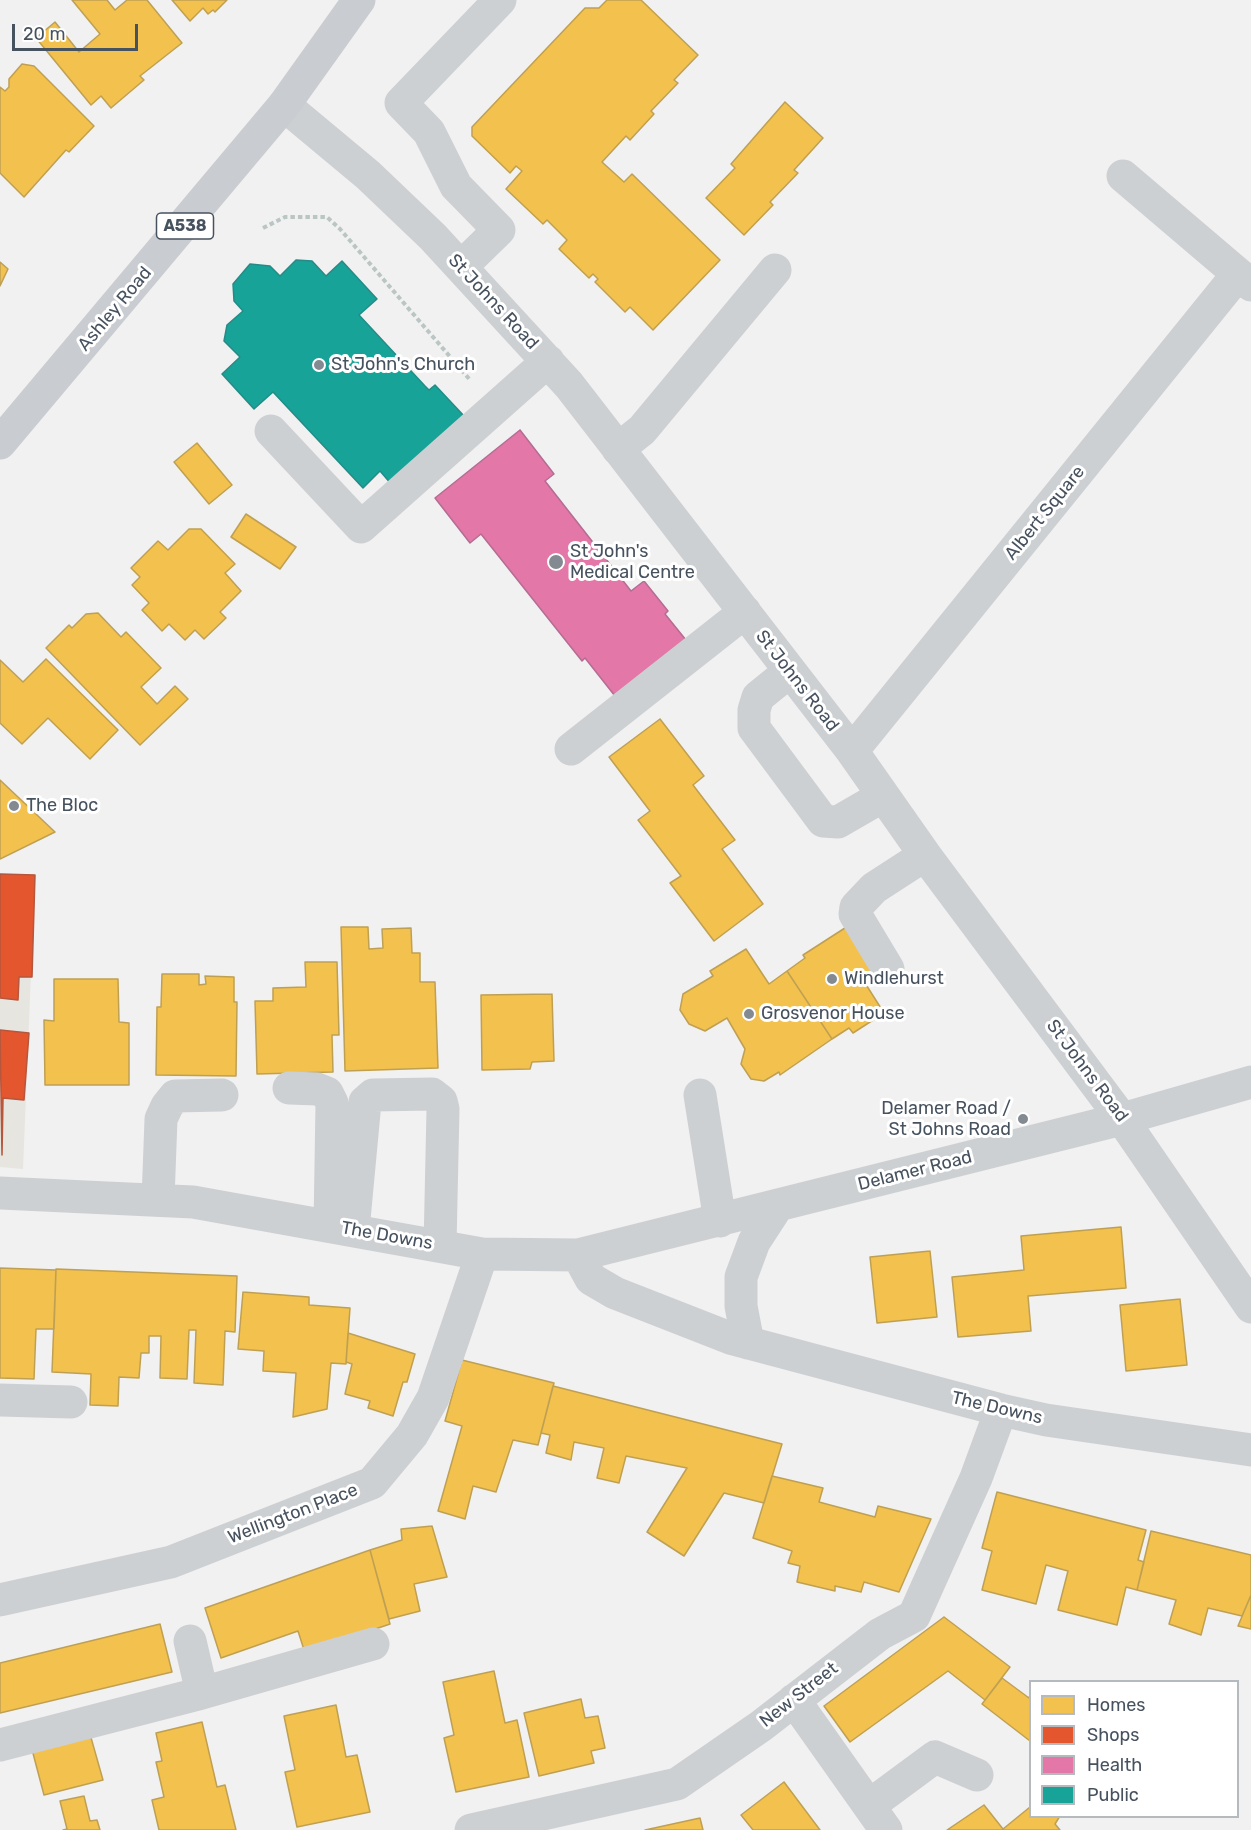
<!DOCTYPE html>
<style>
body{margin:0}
#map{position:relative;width:1251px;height:1830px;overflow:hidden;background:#f2f1f1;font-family:Rubik,sans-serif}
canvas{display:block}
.legend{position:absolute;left:1029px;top:1680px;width:210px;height:138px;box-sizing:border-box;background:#fff;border:2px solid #b5babf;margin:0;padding:8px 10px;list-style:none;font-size:18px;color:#47525f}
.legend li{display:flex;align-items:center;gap:12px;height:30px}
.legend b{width:30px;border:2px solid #b5babf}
.scale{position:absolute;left:12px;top:24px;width:126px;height:27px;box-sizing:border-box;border:3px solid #47525f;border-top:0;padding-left:8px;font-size:18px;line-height:21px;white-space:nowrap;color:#47525f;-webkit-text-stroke:4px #fff;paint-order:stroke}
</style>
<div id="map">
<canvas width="1251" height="1830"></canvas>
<ul class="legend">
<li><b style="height:16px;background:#f2c14e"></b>Homes</li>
<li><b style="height:16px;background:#e4572e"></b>Shops</li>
<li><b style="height:16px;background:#e377a8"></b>Health</li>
<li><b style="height:16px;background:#17a398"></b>Public</li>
</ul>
<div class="scale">20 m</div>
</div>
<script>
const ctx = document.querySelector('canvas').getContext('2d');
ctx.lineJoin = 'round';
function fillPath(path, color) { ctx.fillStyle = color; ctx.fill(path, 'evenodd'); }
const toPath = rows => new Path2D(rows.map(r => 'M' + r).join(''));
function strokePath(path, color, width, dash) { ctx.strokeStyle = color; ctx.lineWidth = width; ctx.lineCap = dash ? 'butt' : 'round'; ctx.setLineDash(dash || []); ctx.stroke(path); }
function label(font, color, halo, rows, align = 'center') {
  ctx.font = font + ' Rubik,sans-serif'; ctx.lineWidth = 6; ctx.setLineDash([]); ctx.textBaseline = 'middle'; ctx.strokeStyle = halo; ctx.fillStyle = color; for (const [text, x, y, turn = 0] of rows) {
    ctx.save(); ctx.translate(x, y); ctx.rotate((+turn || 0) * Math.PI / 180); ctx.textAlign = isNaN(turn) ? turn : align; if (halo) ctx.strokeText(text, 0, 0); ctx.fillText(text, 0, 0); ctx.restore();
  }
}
const commercial = toPath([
 [0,874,35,875,23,1169,0,1167]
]);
const homes = toPath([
 [72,0,107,0,115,10,127,0,147,0,182,43,140,76,144,80,111,108,101,96,91,105,36,38,55,22,79,52,100,34,72,0],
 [172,0,227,0,215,12,213,10,208,14,203,8,190,21,172,0],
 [607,0,641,0,698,55,674,80,678,83,651,111,654,114,630,140,626,136,602,162,624,182,632,174,720,260,653,330,630,307,625,312,595,282,598,279,593,274,589,278,559,249,567,240,547,220,543,224,506,189,522,171,516,166,510,173,472,136,472,127,585,8,599,8,607,0],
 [22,64,34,66,94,126,69,152,66,150,24,197,0,173,0,87,5,91,9,87,9,79,22,64],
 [785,102,823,138,794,170,798,173,770,202,773,205,744,235,706,198,735,168,731,164,785,102],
 [0,262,8,269,0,286,0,262],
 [197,443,232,485,209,504,174,462,197,443],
 [246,514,296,547,280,569,231,537,246,514],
 [189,529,201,529,235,564,225,573,241,591,220,612,226,618,204,639,195,630,185,640,169,624,162,631,142,610,149,603,132,585,140,577,131,568,158,541,168,550,189,529],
 [98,613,121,637,126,632,161,668,141,687,157,704,175,686,188,699,140,745,46,648,69,625,72,628,86,614,98,613],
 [46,659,118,730,90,759,48,718,22,744,0,723,0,660,23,682,46,659],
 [660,719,704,776,693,785,735,840,722,849,763,904,714,941,670,883,681,876,638,820,650,811,609,757,660,719],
 [0,780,55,832,0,859,0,780],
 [848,926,879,974,865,983,884,1013,853,1033,849,1028,832,1039,787,971,805,958,803,955,848,926],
 [341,927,368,927,369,949,383,948,382,929,411,928,412,953,420,953,420,982,435,982,438,1068,345,1071,341,927],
 [746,949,769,984,787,971,832,1039,780,1075,779,1072,764,1081,751,1079,741,1064,745,1049,727,1018,705,1031,689,1024,680,1010,683,994,713,976,710,971,746,949],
 [305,962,337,962,339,1035,332,1035,333,1072,257,1074,255,1001,273,1001,273,988,306,987,305,962],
 [162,974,199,974,199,985,206,984,205,976,234,977,234,1002,237,1002,236,1076,156,1075,157,1007,161,1007,162,974],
 [54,979,118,979,119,1022,129,1023,129,1085,45,1085,44,1020,54,1021,54,979],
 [552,994,554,1061,532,1062,530,1069,482,1070,481,995,552,994],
 [1121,1227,1126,1288,1028,1296,1031,1331,958,1337,952,1277,1024,1270,1021,1236,1121,1227],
 [930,1251,937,1317,877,1323,870,1257,930,1251],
 [0,1268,56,1270,54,1329,36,1329,34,1379,0,1378,0,1268],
 [56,1269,237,1276,235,1332,225,1331,223,1385,194,1383,196,1330,189,1330,187,1379,160,1378,161,1336,149,1336,149,1353,141,1353,139,1378,119,1377,118,1406,90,1405,91,1374,52,1372,56,1269],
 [243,1292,309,1297,309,1305,350,1308,346,1364,331,1363,327,1409,293,1417,296,1373,263,1371,264,1351,238,1349,243,1292],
 [1180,1299,1187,1365,1126,1371,1120,1305,1180,1299],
 [348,1333,415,1354,407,1382,403,1382,393,1416,368,1408,370,1401,345,1394,352,1364,346,1362,348,1333],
 [462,1360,554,1383,538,1445,513,1440,496,1492,473,1486,465,1519,438,1511,462,1426,445,1421,462,1360],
 [553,1386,782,1444,764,1503,724,1493,684,1556,647,1532,687,1468,626,1456,619,1483,597,1478,604,1448,574,1442,571,1460,546,1453,550,1435,541,1433,553,1386],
 [772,1476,823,1488,819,1502,875,1517,878,1506,931,1519,899,1592,864,1582,861,1592,835,1586,835,1591,797,1582,800,1566,788,1563,792,1551,753,1538,772,1476],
 [997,1492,1146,1530,1138,1560,1144,1562,1137,1590,1126,1587,1117,1625,1058,1610,1068,1571,1046,1565,1036,1604,982,1590,992,1551,982,1548,997,1492],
 [432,1526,447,1577,414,1584,420,1611,389,1619,370,1550,402,1540,401,1529,432,1526],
 [1151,1531,1251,1555,1251,1595,1242,1616,1208,1608,1201,1635,1169,1624,1176,1600,1137,1590,1151,1531],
 [370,1550,390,1624,305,1653,298,1631,221,1658,205,1608,370,1550],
 [1251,1595,1251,1629,1238,1626,1251,1595],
 [944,1617,1010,1667,985,1700,948,1671,850,1742,824,1706,944,1617],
 [160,1624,172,1672,0,1713,0,1663,160,1624],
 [494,1671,505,1723,517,1720,529,1777,456,1792,444,1738,454,1735,443,1682,494,1671],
 [1002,1678,1029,1698,1030,1695,1030,1741,982,1704,1002,1678],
 [581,1699,585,1718,598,1716,605,1748,591,1751,594,1763,539,1776,524,1713,581,1699],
 [336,1705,346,1757,357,1755,370,1812,297,1827,285,1772,295,1770,284,1716,336,1705],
 [202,1722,217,1787,225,1785,236,1830,159,1830,152,1800,164,1797,156,1762,162,1761,156,1733,202,1722],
 [88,1727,103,1780,44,1795,30,1742,88,1727],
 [784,1782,820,1830,753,1830,741,1815,784,1782],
 [84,1796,90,1821,97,1820,100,1830,63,1830,67,1829,60,1801,84,1796],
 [984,1805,1003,1829,1030,1807,1030,1816,1060,1816,1055,1824,1060,1830,947,1830,984,1805],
 [700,1818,703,1830,645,1830,700,1818]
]);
const shops = toPath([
 [0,874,35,875,32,977,19,977,18,1000,0,998,0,874],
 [0,1030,29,1033,24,1100,3,1098,2,1155,0,1030]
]);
const health = toPath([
 [520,430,554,474,545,481,631,591,644,581,668,611,665,614,686,640,615,696,585,658,582,661,481,534,470,543,435,498,520,430]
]);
const public = toPath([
 [296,260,312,261,326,276,342,261,377,299,359,315,425,386,429,390,435,385,465,417,392,485,380,471,363,488,273,392,254,409,222,374,240,357,224,341,227,325,243,311,234,301,233,284,250,264,270,266,280,276,296,260]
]);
const path = toPath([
 [263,228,285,217,327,217,340,229,471,381]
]);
const minor = toPath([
 [284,105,368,175,433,237,569,385,852,751,925,855,1122,1119,1251,1307],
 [1123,176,1251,285],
 [461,267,499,230,456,186,429,132,401,103,500,0],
 [271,431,361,527,548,361],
 [618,449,642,430,775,270],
 [790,671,758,697,754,710,754,728,823,821,838,822,883,796],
 [571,749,745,612],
 [852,751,1238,274],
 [888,969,855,914,856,907,874,888,925,855],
 [289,1088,317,1089,327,1093,332,1103,330,1226],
 [700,1095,720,1221],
 [0,1193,193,1202,482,1254,578,1255,1122,1119,1251,1082],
 [158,1200,161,1119,167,1106,175,1096,222,1095],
 [353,1230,365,1102,373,1095,432,1094,441,1101,443,1109,440,1246],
 [578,1255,591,1279,615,1293,730,1338,1001,1410,1046,1420,1251,1450],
 [748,1343,741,1306,741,1277,754,1242,778,1205],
 [0,1400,71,1402],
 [0,1600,171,1562,372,1483,412,1435,433,1398,482,1254],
 [190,1641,202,1693],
 [794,1700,886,1830],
 [0,1745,202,1693,373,1644],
 [870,1805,935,1757,977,1775],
 [471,1830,677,1784,761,1726,880,1634,914,1616,976,1478,1001,1410]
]);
const major = toPath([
 [0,443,284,105,359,0]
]);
const markers = [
 [319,365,6,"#838a92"],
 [556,562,8,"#838a92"],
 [14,806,6,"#838a92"],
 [832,979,6,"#838a92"],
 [749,1014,6,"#838a92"],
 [1023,1119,6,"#838a92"]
];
const shields = [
 [185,226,57]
];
const shieldNames = [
 ["A538",185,226]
];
const streetNames = [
 ["St Johns Road",493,302,47],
 ["Ashley Road",115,309,-50],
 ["Albert Square",1045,513,-51],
 ["St Johns Road",797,681,52],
 ["St Johns Road",1087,1071,53],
 ["Delamer Road",915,1171,-14],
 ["The Downs",387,1236,10],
 ["The Downs",997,1408,13],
 ["Wellington Place",293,1514,-21],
 ["New Street",799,1695,-38]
];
const poiNames = [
 ["St John's Church",331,365],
 ["St John's",570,552],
 ["Medical Centre",570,573],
 ["The Bloc",26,806],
 ["Windlehurst",844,979],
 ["Grosvenor House",761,1014],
 ["Delamer Road /",1011,1109,"right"],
 ["St Johns Road",1011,1130,"right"]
];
fillPath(commercial, '#e6e5df');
fillPath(homes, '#f2c14e');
strokePath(homes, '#bfa053', 1.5);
fillPath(shops, '#e4572e');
strokePath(shops, '#b5563d', 1.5);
fillPath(health, '#e377a8');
strokePath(health, '#b46c92', 1.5);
fillPath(public, '#17a398');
strokePath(public, '#258b87', 1.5);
strokePath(path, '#bac6c3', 4, [4.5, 3]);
strokePath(minor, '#cdd0d2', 33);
strokePath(major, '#c9ccd0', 33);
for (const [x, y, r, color] of markers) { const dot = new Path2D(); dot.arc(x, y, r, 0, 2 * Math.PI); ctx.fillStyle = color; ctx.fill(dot); strokePath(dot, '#fff', 2); }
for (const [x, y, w] of shields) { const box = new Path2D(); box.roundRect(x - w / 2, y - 13, w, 26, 4.5); ctx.fillStyle = '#fff'; ctx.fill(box); strokePath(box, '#47525f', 1.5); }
label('bold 16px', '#47525f', null, shieldNames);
label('18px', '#47525f', '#fff', streetNames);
label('18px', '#47525f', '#fff', poiNames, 'left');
</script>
